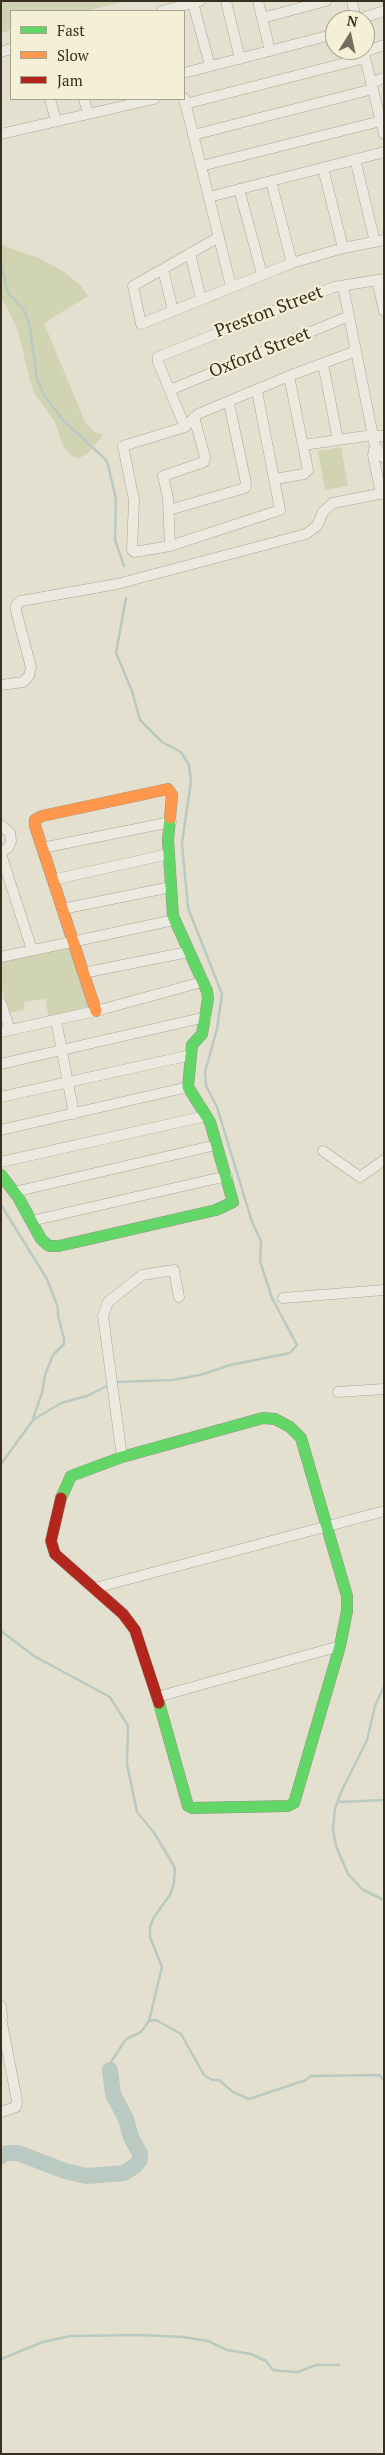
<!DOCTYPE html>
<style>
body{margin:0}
#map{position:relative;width:385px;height:2455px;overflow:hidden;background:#e4e0cf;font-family:"PT Serif",serif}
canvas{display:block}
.frame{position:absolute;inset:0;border:2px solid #382f20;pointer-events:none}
.legend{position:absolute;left:10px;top:10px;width:175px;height:90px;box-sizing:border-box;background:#f4efd6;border:1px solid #a9a28d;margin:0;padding:6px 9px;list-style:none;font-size:15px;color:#382f20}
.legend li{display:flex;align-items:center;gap:10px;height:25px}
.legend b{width:25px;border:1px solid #a9a28d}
.north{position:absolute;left:325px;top:10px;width:50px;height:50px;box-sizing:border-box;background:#f4efd6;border:1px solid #a9a28d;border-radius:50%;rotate:10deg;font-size:14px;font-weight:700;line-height:20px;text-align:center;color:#382f20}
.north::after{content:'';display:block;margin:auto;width:18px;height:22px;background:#746d5d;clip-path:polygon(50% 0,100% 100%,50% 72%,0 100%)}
</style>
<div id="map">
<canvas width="385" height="2455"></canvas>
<div class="frame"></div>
<ul class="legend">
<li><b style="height:6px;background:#63d668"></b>Fast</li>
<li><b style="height:6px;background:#ff974d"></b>Slow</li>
<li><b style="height:6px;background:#b3261e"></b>Jam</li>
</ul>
<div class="north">N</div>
</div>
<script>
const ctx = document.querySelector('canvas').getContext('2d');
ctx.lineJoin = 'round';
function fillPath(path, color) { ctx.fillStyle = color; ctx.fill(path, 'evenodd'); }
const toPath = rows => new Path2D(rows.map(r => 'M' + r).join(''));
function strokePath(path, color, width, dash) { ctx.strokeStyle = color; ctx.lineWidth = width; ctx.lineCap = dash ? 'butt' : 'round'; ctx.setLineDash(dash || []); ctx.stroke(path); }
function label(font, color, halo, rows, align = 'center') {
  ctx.font = font + ' "PT Serif",serif'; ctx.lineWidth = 4.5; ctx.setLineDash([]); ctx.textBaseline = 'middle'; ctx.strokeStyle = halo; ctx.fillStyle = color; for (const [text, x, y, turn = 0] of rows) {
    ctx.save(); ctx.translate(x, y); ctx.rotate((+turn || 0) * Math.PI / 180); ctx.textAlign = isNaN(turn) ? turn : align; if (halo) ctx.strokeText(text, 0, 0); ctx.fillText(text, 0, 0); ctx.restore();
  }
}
const green = toPath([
 [1,1,126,1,86,11,11,11,11,30,1,33],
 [1,243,6,247,39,258,66,273,81,286,88,296,44,323,85,422,95,432,103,435,88,453,78,459,72,456,63,446,55,422,35,394,30,381,17,327,1,297],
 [341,447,348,486,325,490,318,451],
 [70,945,91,1006,49,1018,45,999,24,1002,25,1010,10,1013,1,987,1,961]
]);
const stream = toPath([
 [1,263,8,293,23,309,29,322,37,379,44,395,63,420,106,460,108,465,116,499,115,540,124,566],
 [1,1205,47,1279,58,1308,58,1316,64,1338,64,1344,53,1355,45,1375,42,1393,33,1419],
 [116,1382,172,1380,200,1375,230,1365,290,1353,297,1345,272,1298,260,1261,261,1241,252,1222,217,1107,206,1086,205,1072,217,1029,222,994,188,908,182,843,191,781,189,765,181,752,162,742,140,720,132,691,116,653,126,598],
 [1,1464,33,1420,61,1403,87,1396,109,1385],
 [1,1631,34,1656,110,1697,128,1726,127,1764,137,1812,155,1834,175,1868,174,1883,170,1895,154,1917,150,1927,150,1937,162,1967,149,2021,141,2032,126,2039,111,2062,110,2070],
 [384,1686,375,1706,367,1740,342,1790,335,1808,333,1830,336,1846,348,1874,363,1890,384,1900],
 [338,1802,384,1800],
 [149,2021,156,2020,181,2034,204,2075,212,2080,219,2080,233,2092,249,2099,306,2080,311,2076,379,2075,384,2080],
 [1,2359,43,2342,70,2336,140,2335,183,2337,208,2341,227,2350,251,2354,266,2361,273,2370,282,2371,298,2372,316,2365,339,2365]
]);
const river = toPath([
 [1,2156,7,2153,18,2153,65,2171,87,2176,124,2173,135,2166,140,2160,140,2154,131,2137,126,2119,113,2094,110,2070]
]);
const street = toPath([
 [226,1,240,59],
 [258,1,270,51],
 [352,1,356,20],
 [193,3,210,66],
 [162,11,200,1],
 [262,18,326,1],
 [356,20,384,11],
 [363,50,384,134],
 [1,52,11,49],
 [364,52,384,45],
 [184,73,335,34],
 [371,83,384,78],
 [184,98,231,286],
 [50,99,56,121],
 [84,99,88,114],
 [185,104,365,58],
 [1,134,154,99],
 [193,135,373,89],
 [355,159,375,242],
 [201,166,381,121],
 [323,168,343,248],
 [271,181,292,263],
 [239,189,262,274],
 [209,197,384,152],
 [219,237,133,286,141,324,292,263,343,248,384,240],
 [190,253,201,299],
 [163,269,173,311],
 [377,280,384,311],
 [343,286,375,446,373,455,381,494],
 [323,364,338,440],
 [170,390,349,316],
 [257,391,280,510,170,546,134,552,132,550,134,500,123,446,185,427,198,414,289,376,356,351],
 [185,427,158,362,158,357,334,287,384,279],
 [303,445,366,436,384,436],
 [375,446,384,458],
 [275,479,304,474,308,470,289,376],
 [169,510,245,488,246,483,229,403],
 [170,546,168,498,163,476,204,462,205,457,194,417],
 [1,685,23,682,29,676,31,667,16,611,16,605,21,601,117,584,306,534,317,526,323,512,333,503,384,493],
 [1,825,10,833,11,841,8,848,1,853],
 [42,848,171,822],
 [1,854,32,950],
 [52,880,169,854],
 [62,909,171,887],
 [1,957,174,920],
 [83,973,188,952],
 [1,1003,10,1030],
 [56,1020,74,1114],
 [1,1032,96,1011,202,982],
 [1,1064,206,1017],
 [1,1097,191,1055],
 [1,1130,188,1087],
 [323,1151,360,1177,384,1160],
 [1,1162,206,1116],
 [14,1192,216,1145],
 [31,1221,227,1176],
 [283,1298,384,1290],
 [338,1392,384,1389],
 [122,1457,103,1316,108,1302,142,1275,174,1270,179,1297],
 [95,1588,384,1511],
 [157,1697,340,1646],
 [1,2006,2,2017],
 [1,2018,17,2101,16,2107,1,2112]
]);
const fast = toPath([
 [1,1175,18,1197,41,1239,49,1246,59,1246,216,1210,233,1202,210,1122,188,1087,192,1045,202,1034,208,999,207,991,173,916,168,840,170,818],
 [61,1498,71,1476,122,1457,263,1418],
 [159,1703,188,1806,192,1808,288,1806,294,1803,340,1646,347,1611,347,1596,301,1438,290,1427,275,1419,263,1418]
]);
const slow = toPath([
 [96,1011,35,826,35,820,42,816,168,789,172,795,170,818]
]);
const jam = toPath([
 [61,1498,51,1541,55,1554,123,1614,135,1630,159,1703]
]);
const streetNames = [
 ["Preston Street",269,312,-21],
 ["Oxford Street",260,353,-22]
];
fillPath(green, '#d0d4b2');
strokePath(stream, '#bacac2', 2.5);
strokePath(river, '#bacac2', 16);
strokePath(street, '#a9a598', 11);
strokePath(fast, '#999488', 12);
strokePath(slow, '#999488', 12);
strokePath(jam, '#999488', 12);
strokePath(street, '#eceae0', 10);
strokePath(fast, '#63d668', 11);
strokePath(slow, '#ff974d', 11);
strokePath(jam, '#b3261e', 11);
label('18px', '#382f20', '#f4efd6', streetNames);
</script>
